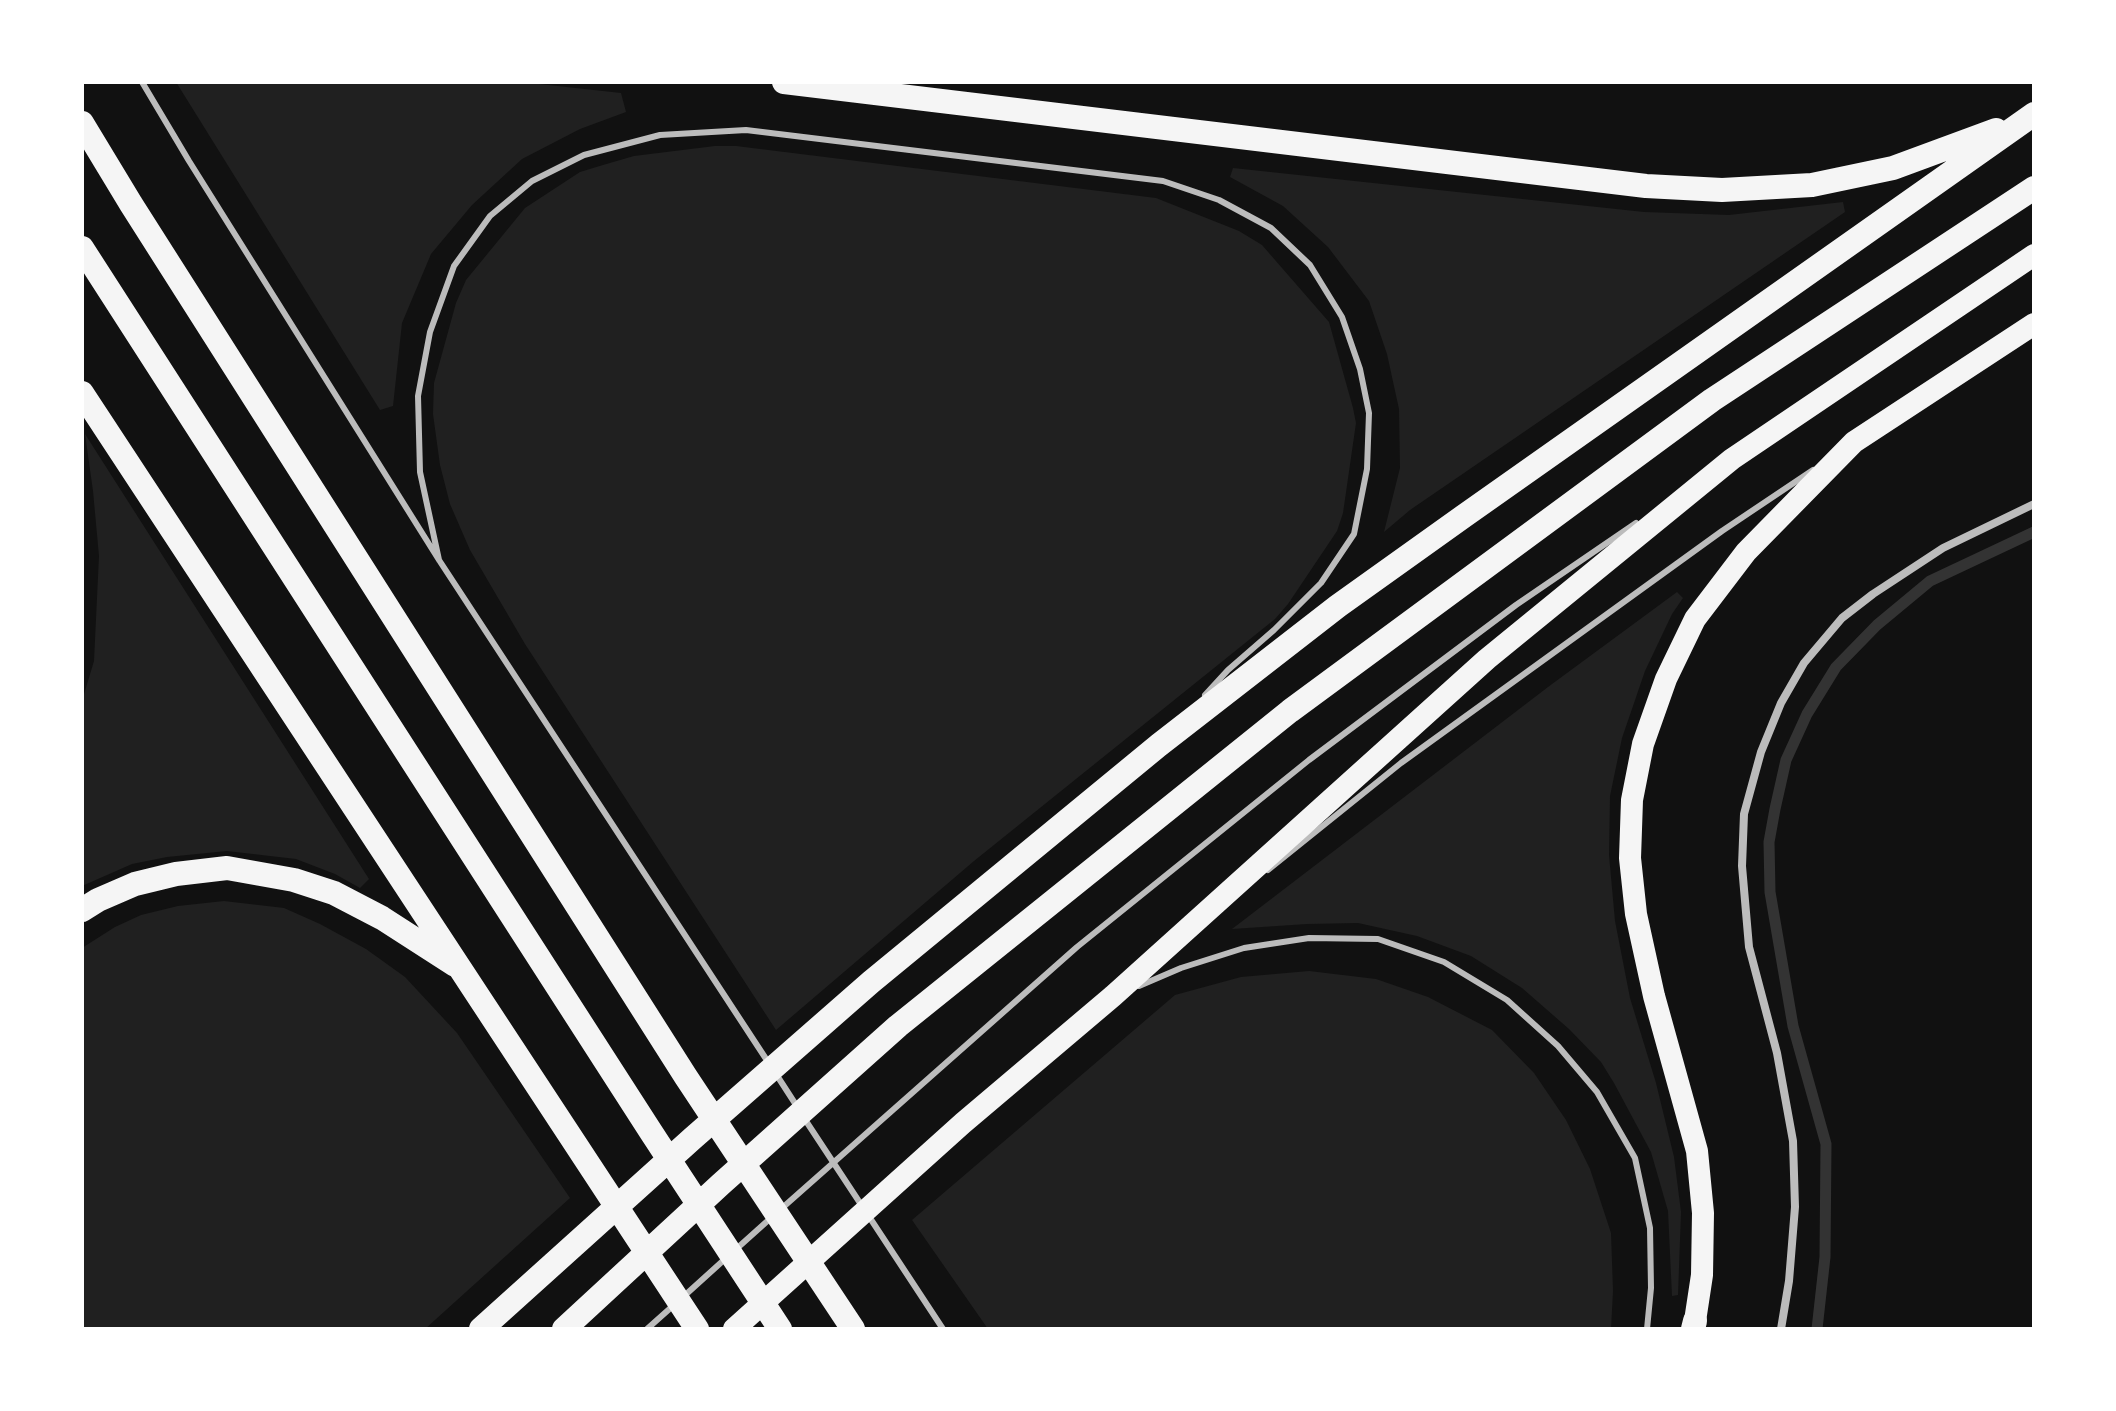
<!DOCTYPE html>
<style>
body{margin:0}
#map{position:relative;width:2116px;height:1411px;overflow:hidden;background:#111;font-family:Poppins,sans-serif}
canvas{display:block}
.frame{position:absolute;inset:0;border:84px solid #fff;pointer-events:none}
</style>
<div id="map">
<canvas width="2116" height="1411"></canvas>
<div class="frame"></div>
</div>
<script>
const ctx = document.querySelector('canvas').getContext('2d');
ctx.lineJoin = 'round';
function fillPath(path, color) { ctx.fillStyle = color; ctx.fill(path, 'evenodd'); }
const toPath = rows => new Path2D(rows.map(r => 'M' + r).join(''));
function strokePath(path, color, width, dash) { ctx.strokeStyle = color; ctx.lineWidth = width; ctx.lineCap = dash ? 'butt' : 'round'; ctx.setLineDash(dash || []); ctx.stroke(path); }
const green = toPath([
 [176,82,521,82,621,93,626,112,580,129,522,159,472,205,431,254,402,323,393,406,380,410],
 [715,146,736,146,1156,198,1239,231,1262,245,1329,322,1353,408,1356,423,1343,513,1337,531,1288,604,1275,619,974,861,776,1030,525,644,470,550,450,504,440,465,433,414,434,383,456,303,466,280,525,208,580,172,603,165,634,156],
 [1233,168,1644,212,1729,215,1843,202,1845,212,1410,510,1384,532,1400,468,1399,409,1387,354,1369,301,1328,247,1283,206,1230,177],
 [85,434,369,879,360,888,335,874,296,859,227,851,167,857,132,864,82,886,82,701,94,661,99,556,93,491],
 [1677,592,1683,598,1672,614,1645,671,1622,738,1610,796,1609,855,1615,921,1630,998,1656,1083,1674,1157,1681,1212,1678,1295,1672,1296,1668,1211,1651,1152,1614,1083,1601,1062,1569,1029,1522,988,1471,956,1417,936,1358,923,1307,924,1232,929,1548,687],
 [224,901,284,908,320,924,366,949,405,977,457,1033,570,1198,425,1329,82,1329,82,948,115,927,141,915,178,906],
 [1309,971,1376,979,1428,997,1492,1030,1534,1073,1566,1120,1590,1169,1611,1233,1613,1291,1611,1329,988,1329,912,1220,1175,995,1241,977]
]);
const stream = toPath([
 [1817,1329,1825,1257,1826,1144,1793,1026,1770,892,1769,842,1775,809,1786,760,1807,714,1836,667,1877,625,1930,581,2034,532]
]);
const service = toPath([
 [142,82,189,161,439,560,770,1065],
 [439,560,420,472,418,396,430,332,454,266,490,216,532,181,584,155,660,135,746,130,1163,181,1219,200,1271,228,1310,265,1342,317,1360,369,1369,413,1367,469,1354,534,1321,583,1274,630,1228,670,1205,695],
 [1268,870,1401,763,1722,531,1813,470],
 [1139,986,1181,968,1244,948,1309,938,1378,939,1444,962,1507,1000,1558,1046,1597,1092,1635,1158,1650,1228,1651,1288,1647,1329],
 [776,1074,798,1108],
 [804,1118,862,1206],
 [781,1209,1077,947,1309,760,1516,605,1636,523],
 [868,1215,943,1329],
 [734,1251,773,1216],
 [683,1297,725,1259],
 [647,1329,675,1304]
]);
const minor = toPath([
 [1781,1329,1789,1281,1795,1207,1793,1141,1777,1053,1749,947,1742,866,1744,814,1761,752,1781,703,1804,663,1842,618,1873,594,1943,548,2034,504]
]);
const trunk = toPath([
 [1695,1321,1702,1275,1703,1213,1697,1151,1654,996,1636,914,1630,858,1632,800,1643,744,1666,679,1695,619,1746,552,1854,442,2034,324],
 [734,1329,963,1123,1113,996,1487,659,1732,459,2034,255]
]);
const motorway = toPath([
 [784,82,1646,186,1722,190,1812,185,1893,168,1996,130],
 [82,123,131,204,686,1077,853,1329],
 [82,248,651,1132,780,1329],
 [82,393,697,1329],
 [82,910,98,900,135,884,176,874,227,868,294,880,334,893,382,918,455,965],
 [481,1329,693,1138,871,982,1159,745,1338,606,1464,516,2034,114],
 [564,1329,721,1184,898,1026,1290,711,1712,400,2034,188],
 [1693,1329,1695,1321]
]);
fillPath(green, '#202020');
strokePath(stream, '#333', 11);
strokePath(service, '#bcbcbc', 6);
strokePath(minor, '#bcbcbc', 8);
strokePath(trunk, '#f5f5f5', 22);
strokePath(motorway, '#f5f5f5', 24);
</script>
